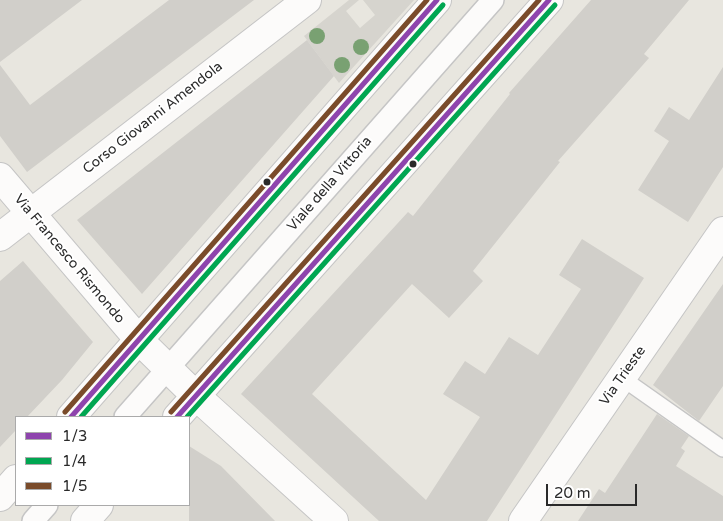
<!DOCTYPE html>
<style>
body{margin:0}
#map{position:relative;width:723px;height:521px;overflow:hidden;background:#e8e6df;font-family:"Varela Round",sans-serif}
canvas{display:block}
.legend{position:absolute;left:15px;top:416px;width:175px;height:90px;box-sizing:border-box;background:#fff;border:1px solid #aaa;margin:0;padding:6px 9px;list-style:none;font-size:15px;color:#2a2a2a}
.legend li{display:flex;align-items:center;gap:10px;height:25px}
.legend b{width:25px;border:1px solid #aaa}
.scale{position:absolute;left:546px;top:484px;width:91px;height:22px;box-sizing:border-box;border:2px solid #2a2a2a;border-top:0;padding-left:6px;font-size:15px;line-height:18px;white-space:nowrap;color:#2a2a2a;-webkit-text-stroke:4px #fff;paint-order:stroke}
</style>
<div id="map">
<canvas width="723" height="521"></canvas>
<ul class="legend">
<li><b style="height:6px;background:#8e44ad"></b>1/3</li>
<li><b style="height:6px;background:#00a651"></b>1/4</li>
<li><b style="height:6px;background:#7a4b2a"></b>1/5</li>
</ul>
<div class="scale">20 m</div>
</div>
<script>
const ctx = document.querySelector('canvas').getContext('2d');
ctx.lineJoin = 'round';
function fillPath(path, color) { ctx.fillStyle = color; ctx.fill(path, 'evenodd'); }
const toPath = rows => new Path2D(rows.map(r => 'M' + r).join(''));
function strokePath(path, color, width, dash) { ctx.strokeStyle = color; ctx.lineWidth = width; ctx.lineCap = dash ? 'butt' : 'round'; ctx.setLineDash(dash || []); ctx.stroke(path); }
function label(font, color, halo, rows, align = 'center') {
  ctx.font = font + ' "Varela Round",sans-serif'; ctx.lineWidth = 4; ctx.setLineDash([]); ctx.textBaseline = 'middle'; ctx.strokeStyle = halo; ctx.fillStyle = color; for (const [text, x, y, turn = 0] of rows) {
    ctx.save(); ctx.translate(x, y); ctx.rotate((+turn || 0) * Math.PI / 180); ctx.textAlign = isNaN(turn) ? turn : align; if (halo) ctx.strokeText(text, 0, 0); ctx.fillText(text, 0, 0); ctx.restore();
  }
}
const plaza = toPath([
 [349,0,359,0,346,11,360,28,375,15,363,0,414,0,339,83,304,36]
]);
const building = toPath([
 [0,0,82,0,0,62],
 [169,0,254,0,27,172,0,136,0,65,30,105],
 [591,0,689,0,644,54,649,58,558,161,560,162,473,271,483,281,449,318,412,284,312,394,426,500,480,417,443,394,465,361,485,374,509,337,538,355,581,289,559,275,582,239,644,278,487,521,379,521,241,394,408,212,413,216,510,94,509,93],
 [307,40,334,76,142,294,77,220],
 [723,67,723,167,688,222,638,190,669,141,654,131,669,107,689,120],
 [23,261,93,342,62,380,27,417,16,417,16,430,0,447,0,281],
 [723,284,723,386,699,421,653,385],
 [657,414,689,436,681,448,685,451,676,466,723,496,723,521,578,521,599,489,605,493],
 [189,446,221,466,275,521,189,521]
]);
const service = toPath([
 [622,378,723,449]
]);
const pedestrian = toPath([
 [125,417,493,0],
 [33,521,47,505]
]);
const minor = toPath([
 [0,177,139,340,196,396,334,521]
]);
const tertiary = toPath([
 [0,237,307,0],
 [71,417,437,0],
 [177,417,549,0],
 [0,497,16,479],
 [85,521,99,505],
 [523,521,723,231]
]);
const bus1 = toPath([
 [71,417,437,0],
 [177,417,549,0]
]);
const bus2 = toPath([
 [81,417,443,5],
 [187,417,555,5]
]);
const bus3 = toPath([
 [65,412,427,0],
 [171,412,539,0]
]);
const trees = [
 [317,36],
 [361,47],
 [342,65]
];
const markers = [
 [413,164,4.5,"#2a2a2a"],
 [267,182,4.5,"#2a2a2a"]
];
const streetNames = [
 ["Corso Giovanni Amendola",153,118,-38],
 ["Viale della Vittoria",330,184,-49],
 ["Via Francesco Rismondo",69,259,50],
 ["Via Trieste",623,376,-55]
];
fillPath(plaza, '#d6d4ce');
fillPath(building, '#d1cfca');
strokePath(service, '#c5c5c5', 18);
strokePath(pedestrian, '#c5c5c5', 24);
strokePath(minor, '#c5c5c5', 30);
strokePath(tertiary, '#c5c5c5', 30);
strokePath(service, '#fcfbfa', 15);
strokePath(pedestrian, '#fcfbfa', 21);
strokePath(minor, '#fcfbfa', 28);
strokePath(tertiary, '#fcfbfa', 28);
strokePath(bus1, '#8e44ad', 5);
strokePath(bus2, '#00a651', 5);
strokePath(bus3, '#7a4b2a', 5);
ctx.fillStyle = '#79a172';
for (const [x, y] of trees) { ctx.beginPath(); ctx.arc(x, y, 8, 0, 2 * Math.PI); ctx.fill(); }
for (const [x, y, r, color] of markers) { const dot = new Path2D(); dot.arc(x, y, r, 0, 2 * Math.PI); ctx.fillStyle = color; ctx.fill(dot); strokePath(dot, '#fff', 2); }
label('14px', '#2a2a2a', '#fff', streetNames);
</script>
